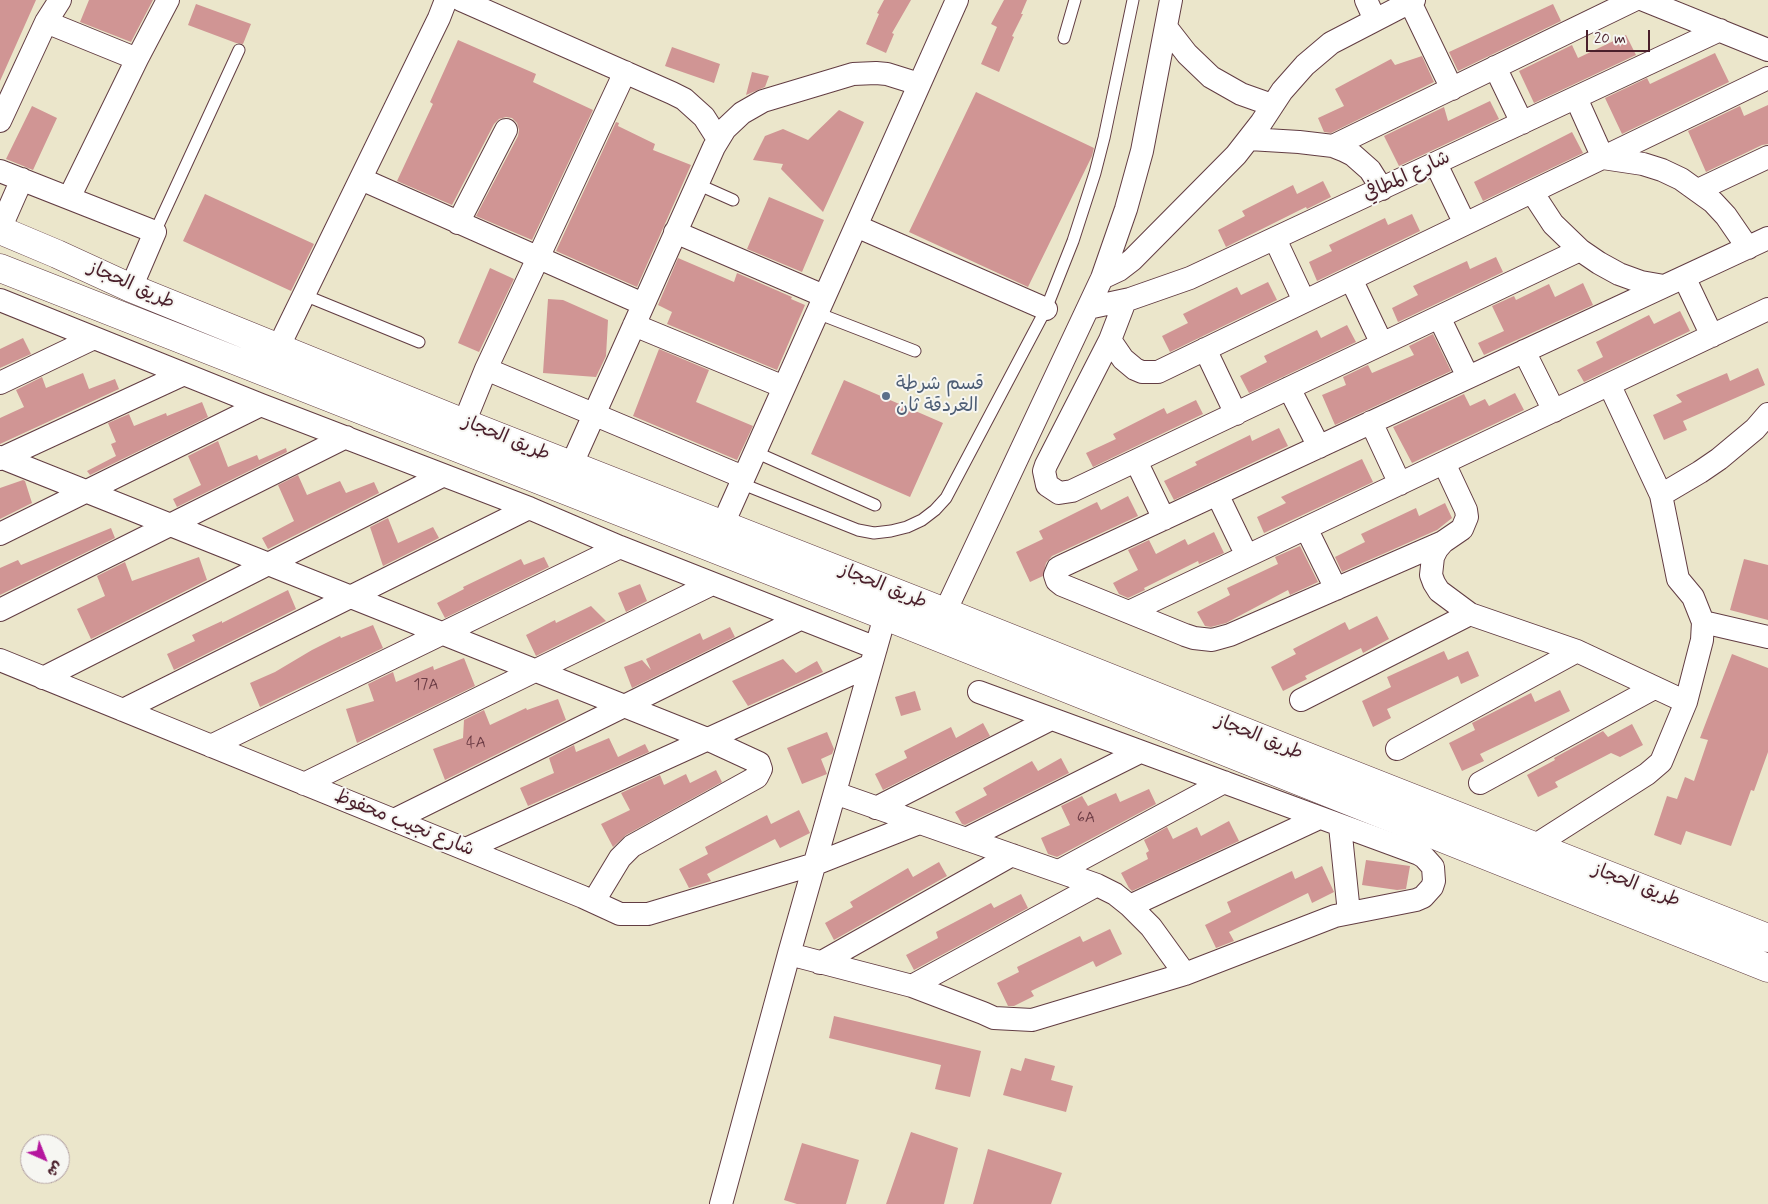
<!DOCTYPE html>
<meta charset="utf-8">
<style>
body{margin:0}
#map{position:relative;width:1768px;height:1204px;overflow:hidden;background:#ebe6cb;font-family:Mynerve,"Playpen Sans Arabic",sans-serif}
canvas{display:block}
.north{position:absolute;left:20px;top:1134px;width:50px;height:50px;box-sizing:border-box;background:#f6f6f2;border:1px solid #b1a0a2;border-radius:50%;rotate:136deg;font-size:14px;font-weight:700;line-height:20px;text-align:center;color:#4a1f2b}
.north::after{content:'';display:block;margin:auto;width:18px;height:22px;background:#b5179e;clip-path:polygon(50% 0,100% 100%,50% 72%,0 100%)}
.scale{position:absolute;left:1586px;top:30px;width:64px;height:22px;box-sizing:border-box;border:2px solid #4a1f2b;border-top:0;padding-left:6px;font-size:15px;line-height:18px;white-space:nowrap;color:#4a1f2b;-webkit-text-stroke:4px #f6f6f2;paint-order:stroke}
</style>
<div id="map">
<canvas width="1768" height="1204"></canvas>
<div class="north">ش</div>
<div class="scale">20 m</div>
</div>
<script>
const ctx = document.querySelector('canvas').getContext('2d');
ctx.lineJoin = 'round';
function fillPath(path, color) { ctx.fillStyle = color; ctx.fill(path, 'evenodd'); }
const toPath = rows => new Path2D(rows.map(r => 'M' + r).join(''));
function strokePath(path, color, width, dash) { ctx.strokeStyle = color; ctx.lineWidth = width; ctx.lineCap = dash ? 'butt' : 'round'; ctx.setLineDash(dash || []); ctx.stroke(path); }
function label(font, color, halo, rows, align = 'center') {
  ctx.font = font + ' Mynerve,"Playpen Sans Arabic",sans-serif'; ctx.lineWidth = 4; ctx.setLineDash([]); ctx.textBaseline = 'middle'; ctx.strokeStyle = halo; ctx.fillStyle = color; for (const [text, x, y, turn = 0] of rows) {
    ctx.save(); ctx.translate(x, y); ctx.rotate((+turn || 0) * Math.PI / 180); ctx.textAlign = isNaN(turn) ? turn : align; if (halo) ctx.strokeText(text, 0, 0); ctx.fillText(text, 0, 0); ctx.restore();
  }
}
const building = toPath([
 [0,0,36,0,0,81],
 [89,0,153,0,131,42,80,22],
 [884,0,911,0,892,33,894,34,886,53,866,44,879,14,877,13],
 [1004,0,1027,0,1021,14,1023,14,1012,36,1014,37,999,72,981,64,997,27,991,24],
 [196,4,251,24,243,44,236,43,188,25],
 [1553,4,1561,21,1458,71,1449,52],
 [1626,35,1636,55,1534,103,1519,71,1572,45,1578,58],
 [458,40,536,74,533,82,593,110,532,240,476,216,518,136,519,130,517,123,512,118,506,117,499,119,494,124,452,205,397,181,433,104,430,102],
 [672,47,720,64,714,83,665,66],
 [1715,53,1729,82,1622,134,1605,98,1647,78,1650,84],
 [1422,56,1434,82,1331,133,1324,132,1318,118,1344,106,1335,89,1391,59,1395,65],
 [752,72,769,76,765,87,746,95],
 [976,92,1094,148,1092,156,1028,287,909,232],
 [1490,101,1499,119,1399,166,1384,136,1444,107,1448,121],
 [1768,105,1768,144,1762,145,1706,172,1688,131,1740,106,1744,116],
 [32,106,57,118,33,170,6,159],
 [839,110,864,122,823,212,781,169,783,164,753,160,765,136,783,129,808,140],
 [616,122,619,123,618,126,655,144,653,150,691,165,637,287,556,251],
 [1572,132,1583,153,1483,201,1474,182],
 [1323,181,1331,197,1307,209,1306,207,1226,247,1218,230,1245,216,1242,211,1293,185,1297,194],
 [205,194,314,244,291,291,183,241],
 [769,197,824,220,802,272,747,249],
 [1412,214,1420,231,1317,281,1309,262,1332,251,1329,245,1385,218,1388,225],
 [1496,257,1503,272,1398,322,1392,308,1418,295,1413,286,1467,261,1470,269],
 [678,258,734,282,737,273,792,297,791,299,805,305,777,370,667,324,672,312,658,305],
 [490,268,514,279,479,352,458,343],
 [1268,282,1277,300,1170,352,1162,336,1188,323,1183,314,1237,287,1241,295],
 [1583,283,1593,305,1510,343,1509,342,1510,343,1484,355,1478,343,1504,331,1492,306,1514,296,1516,300,1549,284,1555,297],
 [548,299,563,300,608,320,606,356,596,377,543,373],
 [1680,311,1690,331,1584,382,1577,370,1603,357,1596,342,1649,315,1654,324],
 [1347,325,1356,342,1249,393,1240,376,1267,362,1264,356,1317,330,1321,338],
 [1433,334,1451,371,1335,425,1322,395,1346,385,1343,377,1368,365,1372,373,1414,355,1409,346],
 [23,338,31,354,0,368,0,349],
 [659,349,709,370,696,402,753,426,737,460,633,416],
 [1758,368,1765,385,1683,421,1687,430,1664,440,1653,415,1682,402,1676,395,1727,373,1730,381],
 [83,373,89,389,115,379,119,389,0,444,0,418,24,407,16,390,42,377,46,388],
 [844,380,943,423,910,497,811,454],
 [1515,393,1524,410,1412,463,1393,427,1464,394,1470,406,1485,399,1489,406],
 [1196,400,1203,414,1093,467,1086,453,1116,439,1113,434,1164,408,1167,414],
 [202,402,208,417,90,475,87,471,116,456,111,444,116,442,108,423,129,414,134,426,166,413,167,416],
 [1279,428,1288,446,1174,500,1164,481,1197,465,1195,462,1250,435,1252,441],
 [218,441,228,467,257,455,259,460,286,448,287,452,177,507,173,499,201,485,188,456],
 [1362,459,1373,482,1264,533,1257,517,1286,503,1281,497],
 [298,475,307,495,340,481,346,493,374,482,379,493,268,549,262,538,294,521,278,485],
 [23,480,25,481,32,503,0,519,0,488],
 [1128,496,1138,516,1052,556,1046,563,1043,576,1030,582,1016,552,1043,539,1039,531,1097,502,1101,510],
 [1445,503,1452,518,1437,530,1342,572,1335,557,1365,542,1361,534,1416,508,1419,516],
 [388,518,398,543,433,527,439,538,383,566,370,527],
 [111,528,115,538,0,595,0,568,18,560,21,565],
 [1214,532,1224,553,1199,564,1198,561,1144,588,1145,590,1128,598,1119,594,1113,583,1138,570,1128,550,1149,540,1156,554,1185,539,1188,545],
 [1300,546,1318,582,1290,595,1288,590,1226,623,1211,627,1205,626,1197,612,1230,595,1227,588,1278,564,1275,557],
 [199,557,207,580,91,639,77,609,105,596,97,576,125,562,132,581],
 [544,557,549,567,445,618,437,603,464,589,463,587,521,559,524,565],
 [1744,559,1768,565,1768,620,1730,610],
 [640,584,647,601,626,612,618,593],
 [288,590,296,609,174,670,167,654,195,641,192,635,222,621,222,623],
 [591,606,606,621,536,656,526,635,555,620,556,623],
 [1377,616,1389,639,1363,653,1361,648,1305,676,1307,679,1283,691,1271,667,1296,654,1293,649,1345,622,1349,630],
 [373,625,383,648,260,707,250,683,275,672,312,650,340,636,341,638],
 [730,627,735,637,632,688,624,667,642,660,651,670,646,659,700,633,703,640],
 [1444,651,1448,660,1468,651,1479,676,1461,684,1458,676,1387,709,1391,718,1373,727,1362,701,1391,687,1387,677],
 [1732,654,1768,668,1768,752,1754,791,1751,790,1731,846,1686,831,1681,845,1654,835,1667,796,1677,799,1685,777,1694,781,1708,740,1700,738],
 [464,658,475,686,357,743,346,709,374,701,368,684,393,672,396,682,433,666,434,670],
 [783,659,796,673,817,661,823,672,748,706,732,681],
 [1560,690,1570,711,1480,754,1484,761,1462,771,1449,743,1475,730,1472,723,1531,693,1535,702],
 [915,691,921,710,901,716,895,697],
 [558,699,566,720,445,780,433,749,463,738,464,720,484,710,490,725,526,708,527,710],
 [983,723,990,736,883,790,875,774,907,758,904,751,951,727,956,738],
 [1632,724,1643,745,1620,757,1611,753,1555,782,1558,787,1538,797,1527,775,1555,760,1554,758,1603,731,1608,737],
 [827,732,834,749,832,754,821,759,827,774,802,784,787,748],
 [609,738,618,757,645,744,649,752,528,806,520,788,554,773,549,758,574,745,576,752],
 [1061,758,1069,773,965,825,962,824,955,812,987,795,983,788,1032,761,1038,771],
 [716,770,722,782,626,835,613,847,601,824,630,810,621,793,660,775,664,785,686,774,690,783],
 [1149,789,1156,804,1057,857,1048,854,1041,838,1070,825,1061,806,1082,796,1088,806,1116,793,1120,802],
 [799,810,810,833,780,848,775,839,707,874,711,881,689,888,679,869,708,854,705,847,767,815,771,824],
 [1229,821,1239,841,1132,891,1129,888,1121,873,1148,859,1146,853,1149,851,1144,840,1167,827,1173,839,1197,827,1201,836],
 [1366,860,1410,866,1406,889,1397,890,1362,885],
 [939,862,947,876,834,940,825,923,853,907,850,902,908,868,913,877],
 [1322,866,1334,892,1312,903,1308,893,1229,932,1234,941,1216,948,1205,925,1231,912,1227,902,1292,871,1295,879],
 [1021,894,1028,908,914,970,906,955,938,938,936,932,991,903,994,908],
 [1110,929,1122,954,1096,967,1093,961,1031,991,1034,996,1014,1006,1008,1006,997,983,1019,972,1017,967,1080,936,1083,942],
 [834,1016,981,1051,970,1097,935,1089,941,1065,829,1038],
 [1025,1058,1055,1066,1051,1080,1073,1086,1066,1112,1003,1095,1011,1068,1021,1071],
 [911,1132,958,1148,944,1204,886,1204],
 [802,1143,859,1160,846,1204,797,1204,784,1200],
 [988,1149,1062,1173,1051,1204,973,1204]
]);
const lane = toPath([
 [1064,38,1075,0],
 [697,184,733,200],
 [155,232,239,50],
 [304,295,419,342],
 [817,313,915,351],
 [755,452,875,505],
 [740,483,858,530,874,533,891,531,907,527,922,520,935,510,946,498,1046,309,1073,241,1095,173,1104,138,1133,0]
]);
const street = toPath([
 [461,0,672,93,684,99,704,117,718,139],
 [1366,0,1375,20],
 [1644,0,1768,50],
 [1410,2,1452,89],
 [46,22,137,59],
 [1166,27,1187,54,1211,77,1241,94,1272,105],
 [1495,67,1522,123],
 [1576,98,1603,158,1643,164,1662,170,1681,179,1713,202,1726,216,1748,248],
 [0,121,46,22,60,0],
 [1249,139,1299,142,1333,146,1343,150,1353,155,1370,170,1382,189],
 [1333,146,1634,0],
 [1436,164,1465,224],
 [0,171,155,232,131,288],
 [361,179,643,304],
 [1698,190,1768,157],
 [1532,192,1553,224,1580,250,1599,263,1619,274,1641,282,1664,286],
 [69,198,137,59,168,0],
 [458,223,506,130],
 [856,226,1046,309],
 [0,229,22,179],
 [675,232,824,296],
 [1275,239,1304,301],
 [1684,277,1712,336],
 [1102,278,1119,270,1132,260,1236,155,1261,123,1282,91,1305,65,1331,43,1414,0],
 [1351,279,1382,344],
 [0,300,261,405,529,508,620,547,876,648],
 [1125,301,1110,340,1123,359,1135,369,1142,372,1158,372,1768,78],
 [1088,308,1130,299,1190,278,1720,30],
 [1439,317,1468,377],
 [634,325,784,387],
 [1110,340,1046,465,1044,471,1047,485,1059,493,1072,491,1580,250],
 [278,348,439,18,446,0],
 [1205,349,1236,414],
 [1524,351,1554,411],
 [486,369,743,477],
 [0,383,94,338],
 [1289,388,1319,447],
 [1371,422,1400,484],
 [464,423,486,369,625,72],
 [0,457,707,739,759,763,761,769,757,777,632,846,620,858,594,901],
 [0,459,184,374],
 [1136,461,1164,519],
 [1444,463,1466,510,1467,517,1462,529,1443,542,1437,549,1433,557,1431,575,1434,583,1439,591,1470,614,1577,651,1686,702],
 [571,466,714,147,725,129,742,113,763,101,853,74,876,73,887,74,919,84],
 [1217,494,1247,556],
 [1661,495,1700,472,1719,459,1755,429,1768,414],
 [723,524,957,0],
 [1306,528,1336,589],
 [0,534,261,405],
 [1443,542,1230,635,1212,640,1194,638,1185,635,1062,585,1057,581,1055,575,1058,568,1060,567,1768,238],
 [0,610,346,437],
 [945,612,1102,278,1126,209,1142,151,1171,0],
 [1129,612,1768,309],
 [1703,622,1768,637],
 [0,660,583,897,620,914,648,914,815,864,919,823],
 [43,678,442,476],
 [1301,700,1470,614],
 [123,710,529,508],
 [211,746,620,547],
 [1397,749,1577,651],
 [1480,783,1654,688],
 [304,784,712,584],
 [835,793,1097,885,1115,894,1130,906,1151,927,1185,974],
 [876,808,1051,719],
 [394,820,800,619],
 [1340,826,1349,913],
 [966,839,1140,752],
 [1534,846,1647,774,1661,762,1686,702,1702,640,1703,622,1693,597,1678,579,1661,495,1610,386],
 [466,849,871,665],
 [1059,871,1224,782],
 [1130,906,1319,818],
 [789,954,912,986,983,1013,994,1018,1032,1020,1185,974,1335,916,1416,900,1423,897,1432,887,1434,881,1433,867,1424,857,1419,854,979,692],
 [820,963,1012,855],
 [912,986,1097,885],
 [721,1204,789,954,885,616]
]);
const primary = toPath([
 [0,230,57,254,131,288,464,423,945,612,1293,751,1768,938],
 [0,268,885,616,1768,968]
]);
const markers = [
 [886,396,5,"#5c6f8a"]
];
const numberNames = [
 ["17A",426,686],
 ["4A",476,744],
 ["6A",1086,819]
];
const streetNames = [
 ["شارع المطافي",1407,177,-25],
 ["طريق الحجاز",131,286,24],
 ["طريق الحجاز",506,439,22],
 ["طريق الحجاز",883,587,22],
 ["طريق الحجاز",1259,738,22],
 ["شارع نجيب محفوظ",404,824,22],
 ["طريق الحجاز",1636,886,21]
];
const serviceNames = [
 ["قسم شرطة",896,385],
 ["الغردقة ثان",896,407]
];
fillPath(building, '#d09594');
strokePath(lane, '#623d43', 13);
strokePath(street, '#623d43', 24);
strokePath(primary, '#623d43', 29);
strokePath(lane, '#fff', 11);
strokePath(street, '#fff', 22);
strokePath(primary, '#fff', 28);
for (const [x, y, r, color] of markers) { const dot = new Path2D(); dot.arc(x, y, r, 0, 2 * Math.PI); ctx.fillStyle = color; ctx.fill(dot); strokePath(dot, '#f6f6f2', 2); }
label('16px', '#6c3c45', null, numberNames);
label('19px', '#4a1f2b', '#f6f6f2', streetNames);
label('19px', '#4e5e75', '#f6f6f2', serviceNames, 'left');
</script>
